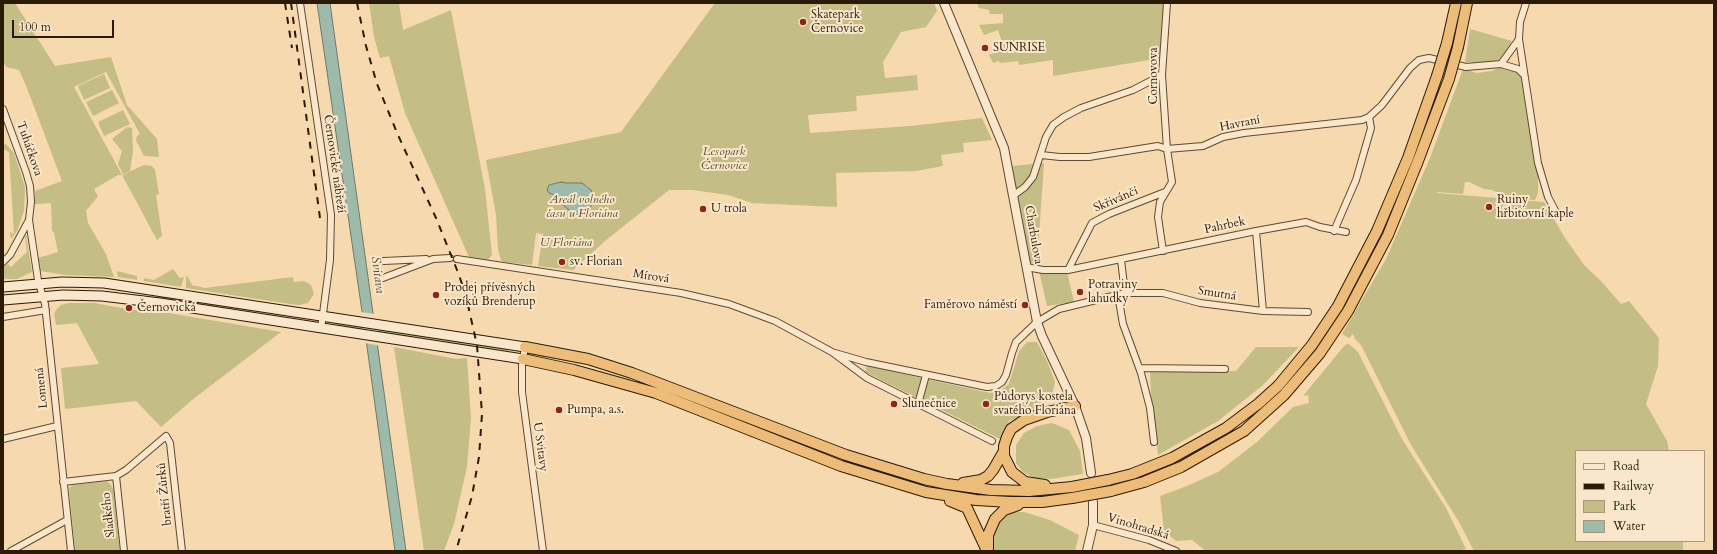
<!DOCTYPE html>
<meta charset="utf-8">
<style>
body{margin:0}
#map{position:relative;width:1717px;height:554px;overflow:hidden;background:#f7d9af;font-family:Cardo,serif}
canvas{display:block}
.frame{position:absolute;inset:0;border:4px solid #2b1b06;pointer-events:none}
.legend{position:absolute;left:1575px;top:450px;width:130px;height:92px;box-sizing:border-box;background:#fae6cb;border:1px solid #a7957c;margin:0;padding:5px 7px;list-style:none;font-size:12px;color:#2b1b06}
.legend li{display:flex;align-items:center;gap:8px;height:20px}
.legend b{width:20px;border:1px solid #a7957c}
.scale{position:absolute;left:12px;top:20px;width:102px;height:18px;box-sizing:border-box;border:2px solid #2b1b06;border-top:0;padding-left:5px;font-size:12px;line-height:14px;white-space:nowrap;color:#2b1b06;-webkit-text-stroke:3px #fae6cb;paint-order:stroke}
</style>
<div id="map">
<canvas width="1717" height="554"></canvas>
<div class="frame"></div>
<ul class="legend">
<li><b style="height:5px;background:#fae6cb"></b>Road</li>
<li><b style="height:5px;background:#2b1b06"></b>Railway</li>
<li><b style="height:11px;background:#c4bd85"></b>Park</li>
<li><b style="height:11px;background:#9dbaab"></b>Water</li>
</ul>
<div class="scale">100 m</div>
</div>
<script>
const ctx = document.querySelector('canvas').getContext('2d');
ctx.lineJoin = 'round';
function fillPath(path, color) { ctx.fillStyle = color; ctx.fill(path, 'evenodd'); }
const toPath = rows => new Path2D(rows.map(r => 'M' + r).join(''));
function strokePath(path, color, width, dash) { ctx.strokeStyle = color; ctx.lineWidth = width; ctx.lineCap = dash ? 'butt' : 'round'; ctx.setLineDash(dash || []); ctx.stroke(path); }
function label(font, color, halo, rows, align = 'center') {
  ctx.font = font + ' Cardo,serif'; ctx.lineWidth = 4; ctx.setLineDash([]); ctx.textBaseline = 'middle'; ctx.strokeStyle = halo; ctx.fillStyle = color; for (const [text, x, y, turn = 0] of rows) {
    ctx.save(); ctx.translate(x, y); ctx.rotate((+turn || 0) * Math.PI / 180); ctx.textAlign = isNaN(turn) ? turn : align; if (halo) ctx.strokeText(text, 0, 0); ctx.fillText(text, 0, 0); ctx.restore();
  }
}
const green = toPath([
 [3,3,15,3,55,66,111,57,127,105,157,139,159,157,144,156,136,140,137,136,140,134,106,72,74,87,122,175,144,165,152,166,155,170,159,194,156,195,162,236,157,240,122,175,118,175,94,189,98,196,86,211,88,223,106,254,114,277,65,275,40,271,38,258,58,252,54,233,52,230,51,203,35,204,35,191,62,181,27,88,19,70,6,67,3,61],
 [369,3,399,3,403,30,451,10,485,189,492,255,488,260,469,257,405,113,389,56,380,58,374,37],
 [715,3,934,3,937,11,926,27,901,32,883,62,885,78,917,75,918,90,856,96,857,111,808,115,810,133,910,126,982,118,992,140,963,143,964,152,941,155,943,166,916,171,836,173,837,207,752,203,728,195,692,190,669,190,605,241,573,270,538,266,543,234,536,233,532,265,503,262,501,260,498,249,496,215,486,160,621,132],
 [977,3,1165,3,1161,58,1053,76,1053,60,1019,65,1018,61,1001,63,998,61,993,63,989,55,1004,48,998,30,984,35,979,25,1003,23,1003,14,990,14,989,10,979,8],
 [1470,29,1512,41,1504,58,1489,63,1465,62],
 [1500,67,1512,68,1525,77,1538,163,1538,193,1535,200,1509,198,1492,190,1484,189,1469,182,1465,182,1463,194,1437,192,1437,193,1544,202,1565,238,1584,265,1600,280,1621,304,1629,301,1659,338,1658,366,1646,404,1667,441,1669,451,1576,451,1576,541,1683,541,1683,551,1474,551,1459,522,1411,445,1361,345,1355,339,1353,334,1349,338,1342,334,1386,259,1430,158,1463,69,1477,73,1492,71],
 [104,74,110,88,84,100,78,86],
 [112,90,119,103,93,116,86,102],
 [123,110,130,124,104,136,98,122],
 [127,127,132,128,133,152,130,171,123,174,118,164,122,151,112,139],
 [5,143,14,153,25,187,24,211,17,231,11,239,10,232,14,234,9,152,3,149],
 [1044,163,1037,266,1029,262,1011,166],
 [26,235,32,272,17,279,3,279,3,267,8,264,11,267,27,252,25,236],
 [173,269,180,278,184,277,181,287,144,281,144,278,154,280],
 [117,271,137,276,137,280,118,277],
 [1039,271,1067,272,1074,302,1047,306],
 [186,276,188,277,192,285,205,288,293,277,294,282,304,281,311,285,314,294,308,303,299,305,290,304,186,288],
 [60,290,112,292,222,305,306,319,217,306],
 [69,303,94,303,133,310,151,310,281,332,192,400,161,427,136,401,65,409,61,368,99,364,77,323,56,325,54,314,56,310,61,305],
 [338,323,506,348,508,351,506,353,336,326],
 [1027,342,1037,342,1047,361,1055,382,1052,394,1045,404,1009,421,1000,439,865,372,867,366,990,393,1001,390,1009,384,1019,351],
 [1349,344,1358,352,1402,439,1446,508,1466,549,1456,551,1206,551,1192,540,1176,541,1164,531,1160,496,1187,486,1218,472,1257,442,1293,407,1309,403,1308,395,1303,396,1345,345],
 [394,347,456,359,467,358,471,418,467,467,454,524,444,551,424,551],
 [1256,347,1299,347,1262,386,1218,421,1158,455,1151,394,1150,371,1236,371],
 [1052,423,1069,430,1080,451,1083,474,1051,479,1034,478,1023,472,1016,463,1016,445,1024,433,1037,426],
 [107,481,111,485,114,491,120,551,75,551,69,488,73,485],
 [1011,512,1024,512,1050,520,1079,535,1075,551,994,551,992,548,991,535,994,525,1003,515]
]);
const water = toPath([
 [317,3,330,3,406,551,395,551,365,332,317,3],
 [561,182,566,183,582,183,591,190,593,194,593,202,586,216,578,215,573,213,564,206,562,200,558,196,549,193,547,190,549,185,561,182]
]);
const pier = toPath([
 [360,312,375,314,380,346,365,343]
]);
const minor = toPath([
 [300,3,331,215,330,260,321,329],
 [1519,39,1538,163,1548,197,1557,214],
 [1501,64,1518,69,1524,75],
 [3,109,26,172,30,186,31,202,29,220,38,280,45,304,71,551],
 [1041,155,1060,157,1089,157,1158,146,1167,149,1203,146,1223,137,1244,133,1362,120,1369,117,1382,105,1410,68,1419,60,1429,58,1466,67,1501,64,1519,39,1520,22,1526,3],
 [1014,195,1025,187,1033,177,1046,137,1053,125,1064,117,1081,108,1133,90,1162,75],
 [1256,231,1263,311],
 [1334,231,1356,180,1371,128,1369,117],
 [1163,251,1158,217,1160,202,1172,182,1167,149,1162,75,1167,3],
 [457,259,681,293,729,304,775,321,832,352,867,378,992,441],
 [1121,260,1125,293],
 [384,261,426,259],
 [3,262,10,255,29,220],
 [1026,267,1043,270,1068,270,1256,231,1306,222,1320,227,1346,232],
 [1068,270,1092,223,1109,214,1165,192],
 [383,278,433,259,450,258],
 [1118,295,1123,324,1141,373,1150,408,1154,442],
 [3,317,46,310],
 [525,347,522,365,522,392,543,551],
 [835,353,866,362,987,387,996,386,1002,382,1006,375,1012,353,1016,342,1037,322,1059,309,1125,293,1163,293,1200,303,1263,311,1308,312],
 [1140,368,1225,369],
 [918,404,926,375],
 [3,439,57,426],
 [116,476,124,551],
 [63,482,116,476,126,470,166,436,170,443,182,551],
 [1093,525,1149,540,1176,551],
 [11,551,67,520]
]);
const tertiary = toPath([
 [944,3,1004,148,1037,322,1042,336,1075,406,1086,438,1091,473],
 [1087,551,1093,525,1093,502]
]);
const secondary = toPath([
 [3,287,62,282,104,283,525,347],
 [3,300,63,295,102,296,160,303,523,359]
]);
const trunk = toPath([
 [1447,43,1456,3],
 [1458,47,1467,3],
 [525,347,588,359,632,373,846,455,924,479,947,484,991,490,1029,491,1072,487],
 [523,359,574,370,656,393,841,466,926,492,976,500,1010,502,1042,502,1072,498],
 [1108,480,1132,474,1172,458,1226,428,1258,404,1278,386,1312,345,1338,306,1377,231,1408,158,1437,76],
 [963,483,981,480,988,476,993,470,1004,451],
 [1045,485,1025,482,1012,472,1004,456,1004,446,1007,437,1011,429,1024,420,1047,412,1075,406],
 [1111,491,1144,482,1181,467,1244,431,1284,395,1320,353,1348,311,1388,235,1418,161,1449,79],
 [950,501,967,508,987,551],
 [988,549,988,535,995,519,1004,510,1018,505]
]);
const rail = toPath([
 [285,3,292,48],
 [291,3,320,218],
 [357,3,366,46,377,84,398,135,436,218,457,270,465,292,477,345,482,414,479,457,472,496,456,551]
]);
const trunkBridge = toPath([
 [1437,76,1447,43],
 [1449,79,1458,47],
 [1072,487,1108,480],
 [1072,498,1111,491]
]);
const markers = [
 [803,22,4,"#8f2418"],
 [985,48,4,"#8f2418"],
 [1489,207,4,"#8f2418"],
 [703,209,4,"#8f2418"],
 [562,262,4,"#8f2418"],
 [1080,292,4,"#8f2418"],
 [436,295,4,"#8f2418"],
 [1025,305,4,"#8f2418"],
 [129,308,4,"#8f2418"],
 [894,404,4,"#8f2418"],
 [986,404,4,"#8f2418"],
 [559,410,4,"#8f2418"]
];
const poiNames = [
 ["Skatepark",811,15],
 ["Černovice",811,29],
 ["SUNRISE",993,48],
 ["Ruiny",1497,200],
 ["hřbitovní kaple",1497,214],
 ["U trola",711,209],
 ["sv. Florian",570,262],
 ["Potraviny",1088,285],
 ["lahudky",1088,299],
 ["Prodej přívěsných",444,288],
 ["vozíků Brenderup",444,302],
 ["Faměrovo náměstí",1017,305,"right"],
 ["Černovická",137,308],
 ["Půdorys kostela",994,397],
 ["svatého Floriána",994,411],
 ["Slunečnice",902,404],
 ["Pumpa, a.s.",567,410]
];
const streetNames = [
 ["Cornovova",1154,76,-90],
 ["Havraní",1240,124,-11],
 ["Tuháčkova",29,149,71],
 ["Černovické nábřeží",334,164,82],
 ["Skřivánčí",1116,200,-23],
 ["Pahrbek",1225,226,-12],
 ["Charbulova",1033,235,80],
 ["Mírová",651,277,9],
 ["Smutná",1217,294,9],
 ["Lomená",42,388,-96],
 ["U Svitavy",540,447,82],
 ["bratří Žůrků",165,494,-96],
 ["Sladkého",109,515,-96],
 ["Vinohradská",1138,527,17]
];
const parkNames = [
 ["Lesopark",724,152],
 ["Černovice",724,166],
 ["Areál volného",582,200],
 ["času u Floriána",582,214],
 ["U Floriána",566,243]
];
const waterNames = [
 ["Svitava",377,275,82]
];
fillPath(green, '#c4bd85');
fillPath(water, '#9dbaab');
strokePath(water, '#6f7a69', 1);
fillPath(pier, '#f7d9af');
strokePath(minor, '#5e4a30', 8);
strokePath(tertiary, '#5e4a30', 10);
strokePath(secondary, '#2b1b06', 11);
strokePath(trunk, '#2b1b06', 12);
strokePath(minor, '#fae6cb', 6);
strokePath(tertiary, '#fae6cb', 8);
strokePath(secondary, '#fae6cb', 9);
strokePath(trunk, '#ecbc78', 10);
strokePath(rail, '#2b1b06', 2, [7, 7]);
strokePath(trunkBridge, '#2b1b06', 12, []);
strokePath(trunkBridge, '#ecbc78', 10);
for (const [x, y, r, color] of markers) { const dot = new Path2D(); dot.arc(x, y, r, 0, 2 * Math.PI); ctx.fillStyle = color; ctx.fill(dot); strokePath(dot, '#fae6cb', 1.5); }
label('12px', '#2b1b06', '#fae6cb', poiNames, 'left');
label('12px', '#2b1b06', '#fae6cb', streetNames);
label('italic 12px', '#594c2c', '#fae6cb', parkNames);
label('italic 13px', '#4d4b38', '#fae6cb', waterNames);
</script>
